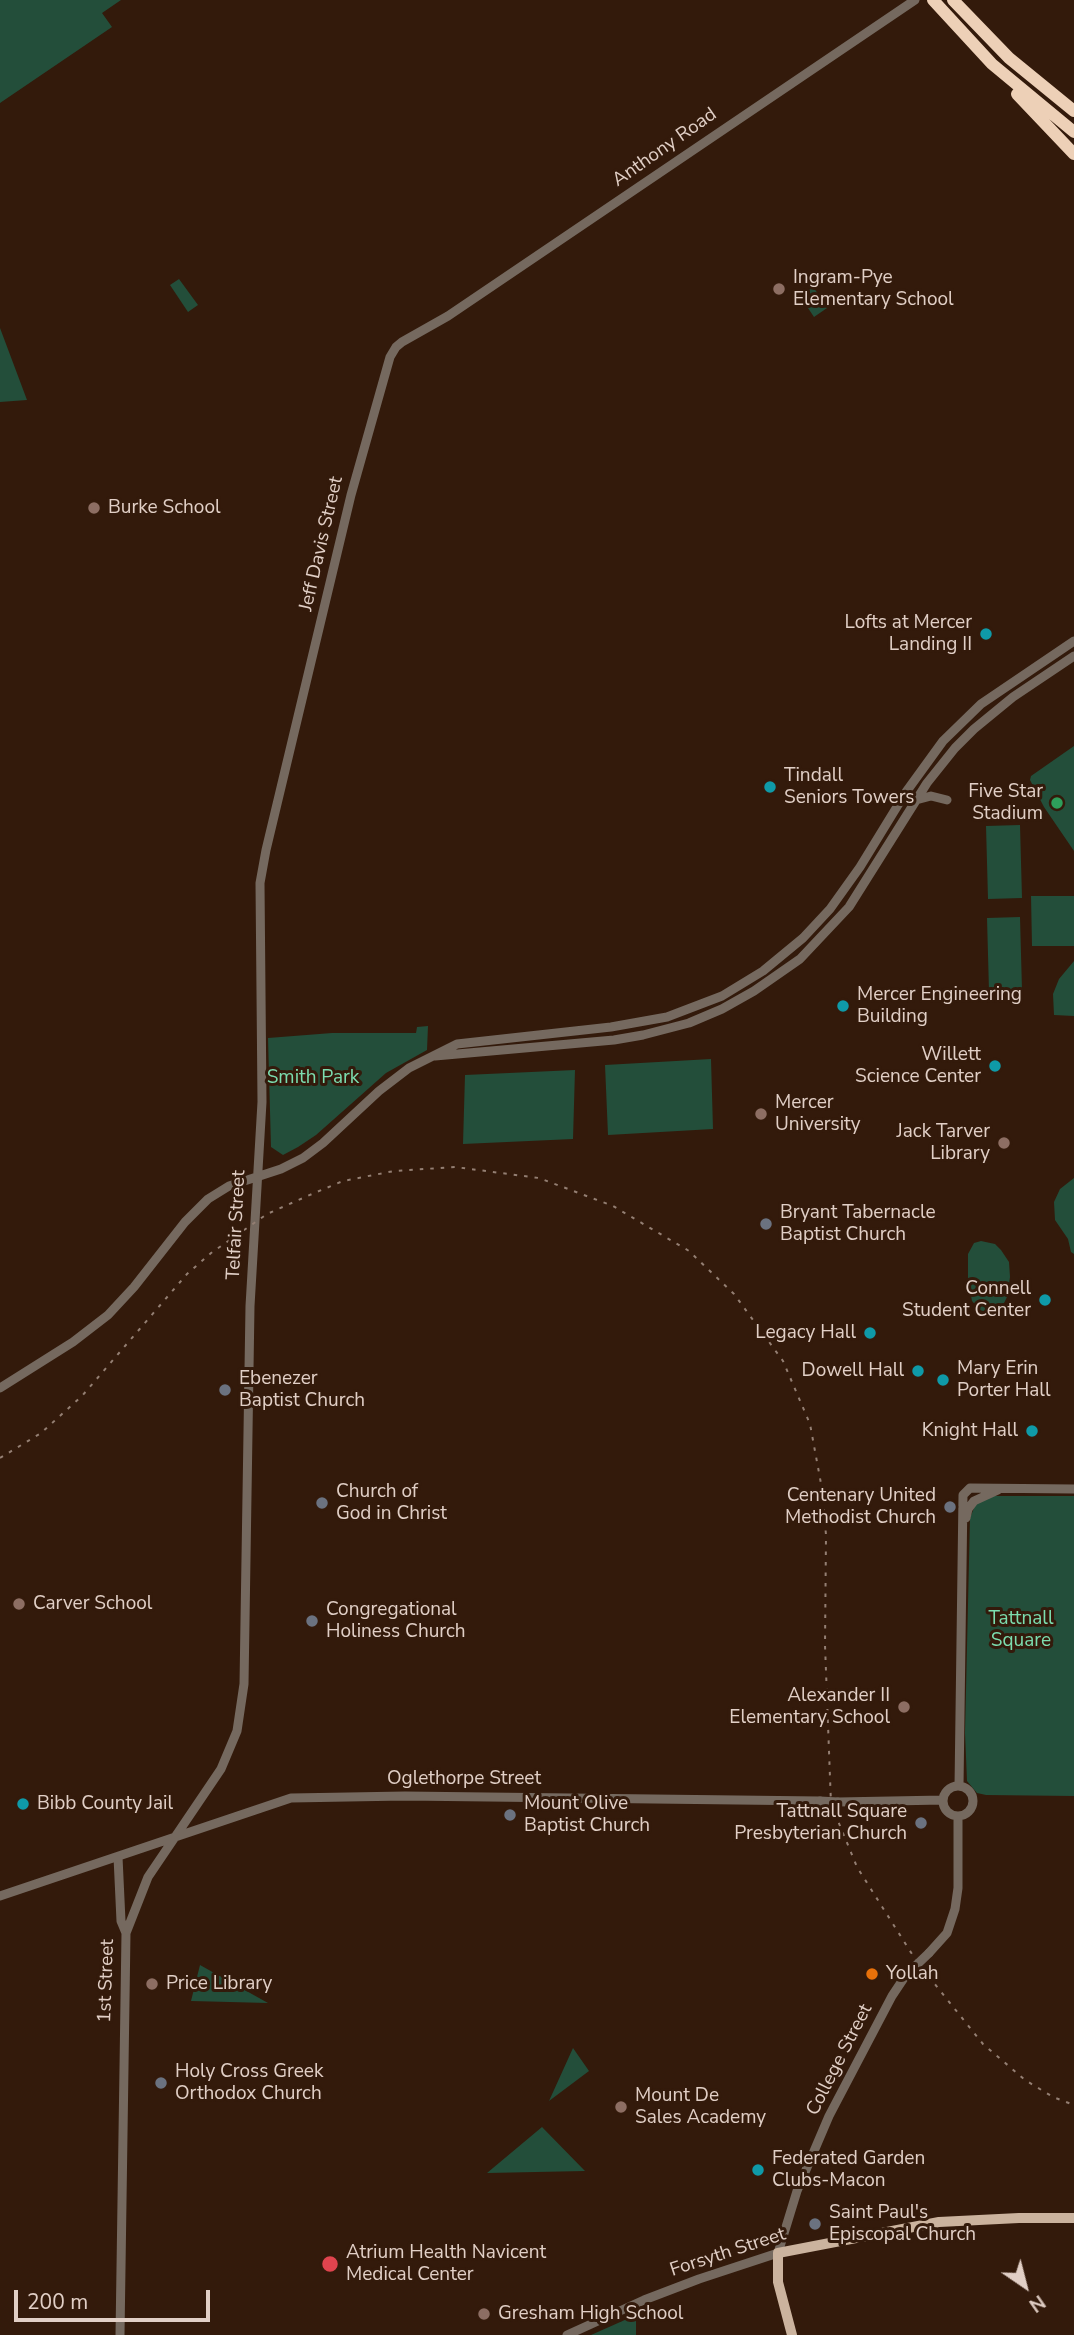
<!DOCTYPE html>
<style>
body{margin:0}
#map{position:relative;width:1074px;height:2335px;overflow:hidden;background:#331a0b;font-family:"Nunito Sans",sans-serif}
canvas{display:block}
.north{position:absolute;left:990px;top:2251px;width:70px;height:70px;-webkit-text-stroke:5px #331a0b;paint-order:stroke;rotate:145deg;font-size:19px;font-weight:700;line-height:28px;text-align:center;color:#e1cfc6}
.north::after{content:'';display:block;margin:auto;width:24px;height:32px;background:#e1cfc6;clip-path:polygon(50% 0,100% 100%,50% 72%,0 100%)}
.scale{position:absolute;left:14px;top:2290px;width:196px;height:32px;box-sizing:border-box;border:4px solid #e1cfc6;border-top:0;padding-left:9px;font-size:21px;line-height:24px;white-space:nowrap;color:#e1cfc6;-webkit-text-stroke:5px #331a0b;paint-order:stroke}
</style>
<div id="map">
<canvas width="1074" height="2335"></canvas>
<div class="north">N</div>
<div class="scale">200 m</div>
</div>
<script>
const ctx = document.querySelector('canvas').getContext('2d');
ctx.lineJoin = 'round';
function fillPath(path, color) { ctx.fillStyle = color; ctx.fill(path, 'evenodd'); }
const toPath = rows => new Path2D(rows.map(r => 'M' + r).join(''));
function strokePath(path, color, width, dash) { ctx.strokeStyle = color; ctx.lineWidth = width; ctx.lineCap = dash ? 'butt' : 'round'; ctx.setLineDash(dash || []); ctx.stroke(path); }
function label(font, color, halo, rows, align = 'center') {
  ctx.font = font + ' "Nunito Sans",sans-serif'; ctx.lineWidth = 6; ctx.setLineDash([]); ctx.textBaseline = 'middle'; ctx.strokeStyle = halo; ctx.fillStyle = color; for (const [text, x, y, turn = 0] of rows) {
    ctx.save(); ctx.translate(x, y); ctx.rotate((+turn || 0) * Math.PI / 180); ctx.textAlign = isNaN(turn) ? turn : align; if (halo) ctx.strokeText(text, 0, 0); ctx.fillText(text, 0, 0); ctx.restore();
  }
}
const green = toPath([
 [0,0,121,0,102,13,112,27,0,103],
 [179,279,198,305,188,312,170,285],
 [813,287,822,299,825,298,830,306,814,317,800,296],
 [0,328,27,400,0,402],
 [1074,746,1074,851,1044,807,1030,780,1031,776],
 [1020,825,1022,898,988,899,986,826],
 [1031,896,1074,896,1074,946,1032,946],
 [1020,917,1022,990,989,991,987,918],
 [1074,961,1074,1016,1054,1015,1053,994,1059,979],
 [428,1026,427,1050,386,1073,316,1135,298,1147,283,1155,271,1147,268,1038,332,1033,416,1033,417,1027],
 [711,1059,713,1129,608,1135,605,1065],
 [575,1070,573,1139,463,1144,465,1075],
 [1074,1178,1074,1254,1071,1252,1068,1239,1055,1220,1054,1202,1060,1189],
 [981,1241,995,1244,1001,1250,1009,1262,1010,1277,1007,1297,1004,1303,999,1308,986,1312,980,1310,972,1301,968,1279,968,1254,974,1243],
 [991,1496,1074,1496,1074,1796,986,1795,977,1793,967,1781,965,1733,970,1518,976,1503],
 [200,1965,268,2003,191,2001],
 [573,2048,589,2071,549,2101],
 [542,2127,585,2171,487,2173],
 [636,2315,636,2335,591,2335]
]);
const minor = toPath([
 [916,800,931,796,947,800],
 [435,1056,614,1040,643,1035,689,1023,722,1009,754,991,800,959,849,907,927,783,955,748,974,729,1013,697,1074,656],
 [0,1388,73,1342,108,1315,134,1287,185,1222,208,1199,229,1186,281,1169,303,1158,323,1143,379,1091,409,1068,457,1044,611,1027,667,1017,722,996,763,971,803,938,830,909,860,867,906,792,943,741,981,704,1074,641],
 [966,1518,968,1509,974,1501,998,1490],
 [959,1786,963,1495,970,1488,1074,1489],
 '943 1801a15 15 0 1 1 30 0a15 15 0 1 1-30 0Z',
 [838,1802,943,1800],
 [118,1857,121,1921,126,1933],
 [0,1896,291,1798,405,1796,820,1801],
 [929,1953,947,1933,955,1909,958,1888,958,1816],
 [120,2335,126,1933,148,1877,221,1769,237,1731,244,1684,250,1306,262,1102,260,883,266,850,351,495,390,357,396,347,402,342,448,316,915,0],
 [567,2335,644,2300,699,2279,778,2253,797,2191,829,2116,892,1996,906,1975]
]);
const major = toPath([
 [792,2335,778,2282,778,2253,939,2222,1019,2218,1074,2218]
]);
const highway = toPath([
 [933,0,992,64,1074,132],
 [953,0,1009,58,1074,111],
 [1017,94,1074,154]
]);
const rail = toPath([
 [0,1458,41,1433,82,1396,187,1274,211,1253,267,1214,312,1194,343,1181,394,1171,455,1167,539,1178,613,1206,689,1251,734,1294,783,1361,810,1424,822,1489,826,1535,825,1645,831,1804,857,1867,917,1962,983,2044,1025,2080,1053,2097,1074,2105]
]);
const minorBridge = toPath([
 [820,1801,838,1802],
 [906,1975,929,1953]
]);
const markers = [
 [779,289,7,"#8d6e63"],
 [94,508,7,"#8d6e63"],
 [986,634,7,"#0f9aa8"],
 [770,787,7,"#0f9aa8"],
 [1057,803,7,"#2e9e5b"],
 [843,1006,7,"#0f9aa8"],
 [995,1066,7,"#0f9aa8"],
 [761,1114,7,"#8d6e63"],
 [1004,1143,7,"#8d6e63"],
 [766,1224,7,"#6b7280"],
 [1045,1300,7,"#0f9aa8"],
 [870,1333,7,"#0f9aa8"],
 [918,1371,7,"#0f9aa8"],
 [943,1380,7,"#0f9aa8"],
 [225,1390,7,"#6b7280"],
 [1032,1431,7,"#0f9aa8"],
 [322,1503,7,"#6b7280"],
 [950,1507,7,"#6b7280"],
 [19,1604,7,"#8d6e63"],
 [312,1621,7,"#6b7280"],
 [904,1707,7,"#8d6e63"],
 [23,1804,7,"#0f9aa8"],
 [510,1815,7,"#6b7280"],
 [921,1823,7,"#6b7280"],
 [872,1974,7,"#e8710a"],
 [152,1984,7,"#8d6e63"],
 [161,2083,7,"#6b7280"],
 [621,2107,7,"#8d6e63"],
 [758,2170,7,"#0f9aa8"],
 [815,2224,7,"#6b7280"],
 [330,2264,9,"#e0444e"],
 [484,2314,7,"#8d6e63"]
];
const streetNames = [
 ["Anthony Road",665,148,-35],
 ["Jeff Davis Street",322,544,-77],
 ["Telfair Street",237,1225,-87],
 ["Oglethorpe Street",464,1779],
 ["1st Street",107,1981,-88],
 ["College Street",840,2060,-63],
 ["Forsyth Street",728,2253,-18]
];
const poiNames = [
 ["Ingram-Pye",793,278],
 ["Elementary School",793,300],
 ["Burke School",108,508],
 ["Lofts at Mercer",972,623,"right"],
 ["Landing II",972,645,"right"],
 ["Tindall",784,776],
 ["Seniors Towers",784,798],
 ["Five Star",1043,792,"right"],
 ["Stadium",1043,814,"right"],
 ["Mercer Engineering",857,995],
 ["Building",857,1017],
 ["Willett",981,1055,"right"],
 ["Science Center",981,1077,"right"],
 ["Mercer",775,1103],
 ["University",775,1125],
 ["Jack Tarver",990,1132,"right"],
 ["Library",990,1154,"right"],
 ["Bryant Tabernacle",780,1213],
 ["Baptist Church",780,1235],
 ["Connell",1031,1289,"right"],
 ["Student Center",1031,1311,"right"],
 ["Legacy Hall",856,1333,"right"],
 ["Mary Erin",957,1369],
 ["Porter Hall",957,1391],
 ["Dowell Hall",904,1371,"right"],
 ["Ebenezer",239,1379],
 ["Baptist Church",239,1401],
 ["Knight Hall",1018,1431,"right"],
 ["Church of",336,1492],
 ["God in Christ",336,1514],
 ["Centenary United",936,1496,"right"],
 ["Methodist Church",936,1518,"right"],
 ["Carver School",33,1604],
 ["Congregational",326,1610],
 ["Holiness Church",326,1632],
 ["Alexander II",890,1696,"right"],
 ["Elementary School",890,1718,"right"],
 ["Bibb County Jail",37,1804],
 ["Mount Olive",524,1804],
 ["Baptist Church",524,1826],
 ["Tattnall Square",907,1812,"right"],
 ["Presbyterian Church",907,1834,"right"],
 ["Yollah",886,1974],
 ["Price Library",166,1984],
 ["Holy Cross Greek",175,2072],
 ["Orthodox Church",175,2094],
 ["Mount De",635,2096],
 ["Sales Academy",635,2118],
 ["Federated Garden",772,2159],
 ["Clubs-Macon",772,2181],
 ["Saint Paul's",829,2213],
 ["Episcopal Church",829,2235],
 ["Atrium Health Navicent",346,2253],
 ["Medical Center",346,2275],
 ["Gresham High School",498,2314]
];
const parkNames = [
 ["Smith Park",313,1078],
 ["Tattnall",1021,1619],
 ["Square",1021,1641]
];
fillPath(green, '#234e3a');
strokePath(minor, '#75695f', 9);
strokePath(major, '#cbb39e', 10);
strokePath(highway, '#edd0b7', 12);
strokePath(rail, '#947f73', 2, [3.5, 7]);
strokePath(minorBridge, '#75695f', 9);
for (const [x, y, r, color] of markers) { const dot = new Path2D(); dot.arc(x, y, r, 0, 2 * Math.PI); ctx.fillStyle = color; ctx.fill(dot); strokePath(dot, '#331a0b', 2.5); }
label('19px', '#e1cfc6', '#331a0b', streetNames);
label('19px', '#e1cfc6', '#331a0b', poiNames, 'left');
label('19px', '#7cddaf', '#331a0b', parkNames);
</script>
